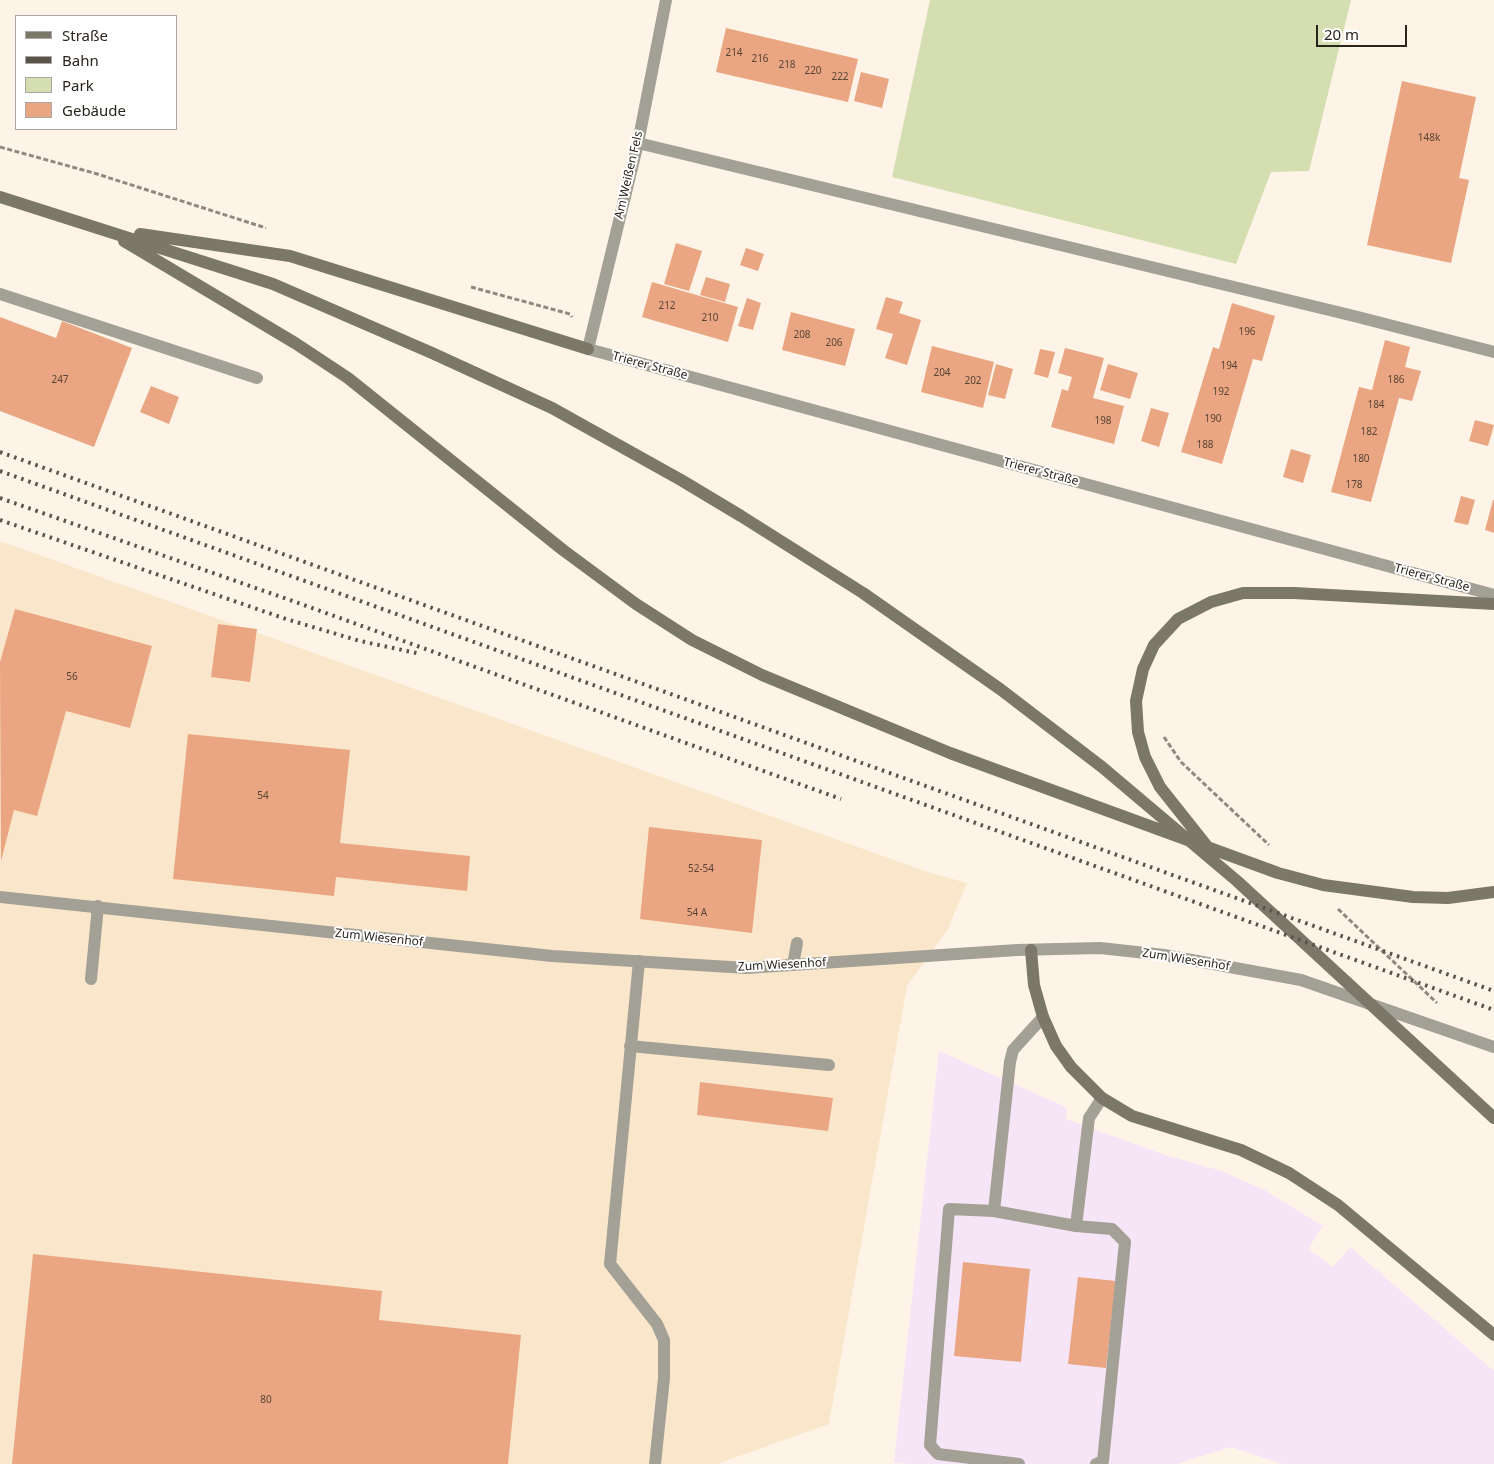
<!DOCTYPE html>
<meta charset="utf-8">
<style>
body{margin:0}
#map{position:relative;width:1494px;height:1464px;overflow:hidden;background:#fdf4e7;font-family:"Noto Sans",sans-serif}
canvas{display:block}
.legend{position:absolute;left:15px;top:15px;width:162px;height:115px;box-sizing:border-box;background:#fff;border:1px solid #a9a7a4;margin:0;padding:6px 9px;list-style:none;font-size:15px;color:#29241c}
.legend li{display:flex;align-items:center;gap:10px;height:25px}
.legend b{width:25px;border:1px solid #a9a7a4}
.scale{position:absolute;left:1316px;top:25px;width:91px;height:22px;box-sizing:border-box;border:2px solid #29241c;border-top:0;padding-left:6px;font-size:15px;line-height:18px;white-space:nowrap;color:#29241c;-webkit-text-stroke:4px #fff;paint-order:stroke}
</style>
<div id="map">
<canvas width="1494" height="1464"></canvas>
<ul class="legend">
<li><b style="height:6px;background:#7b7769"></b>Straße</li>
<li><b style="height:6px;background:#59534a"></b>Bahn</li>
<li><b style="height:14px;background:#d4deb0"></b>Park</li>
<li><b style="height:14px;background:#eaa682"></b>Gebäude</li>
</ul>
<div class="scale">20 m</div>
</div>
<script>
const ctx = document.querySelector('canvas').getContext('2d');
ctx.lineJoin = 'round';
function fillPath(path, color) { ctx.fillStyle = color; ctx.fill(path, 'evenodd'); }
const toPath = rows => new Path2D(rows.map(r => 'M' + r).join(''));
function strokePath(path, color, width, dash) { ctx.strokeStyle = color; ctx.lineWidth = width; ctx.lineCap = dash ? 'butt' : 'round'; ctx.setLineDash(dash || []); ctx.stroke(path); }
function label(font, color, halo, rows, align = 'center') {
  ctx.font = font + ' "Noto Sans",sans-serif'; ctx.lineWidth = 4; ctx.setLineDash([]); ctx.textBaseline = 'middle'; ctx.strokeStyle = halo; ctx.fillStyle = color; for (const [text, x, y, turn = 0] of rows) {
    ctx.save(); ctx.translate(x, y); ctx.rotate((+turn || 0) * Math.PI / 180); ctx.textAlign = isNaN(turn) ? turn : align; if (halo) ctx.strokeText(text, 0, 0); ctx.fillText(text, 0, 0); ctx.restore();
  }
}
const commercial = toPath([
 [939,1051,1066,1107,1066,1119,1165,1155,1222,1171,1266,1191,1323,1226,1308,1249,1333,1267,1350,1247,1494,1371,1494,1464,1283,1464,1231,1447,1177,1464,908,1464,894,1462]
]);
const built = toPath([
 [0,541,928,872,967,883,948,929,907,986,829,1424,717,1464,0,1464]
]);
const green = toPath([
 [930,0,1351,0,1309,171,1271,172,1236,264,892,177]
]);
const building = toPath([
 [726,28,858,59,848,102,716,72],
 [861,72,889,79,882,108,854,101],
 [1402,81,1476,97,1459,178,1469,180,1451,263,1367,245],
 [676,243,702,251,689,291,664,284],
 [746,248,764,254,758,271,740,265],
 [706,277,730,284,725,302,700,295],
 [652,282,738,307,728,342,642,317],
 [886,297,903,302,899,313,921,320,907,365,885,358,893,334,876,329],
 [747,298,761,303,753,330,738,326],
 [1232,303,1275,316,1262,361,1253,359,1222,464,1181,452,1213,347,1219,349],
 [791,312,855,329,845,366,782,350],
 [0,317,56,338,62,321,132,348,94,447,0,411],
 [1385,340,1410,347,1405,367,1421,371,1412,401,1399,398,1371,502,1331,492,1359,387,1372,390],
 [932,346,994,362,983,408,921,392],
 [1065,348,1104,358,1093,398,1124,406,1114,444,1051,427,1062,389,1068,391,1072,377,1058,373],
 [1040,349,1055,352,1048,378,1034,374],
 [996,364,1013,369,1005,399,988,395],
 [1108,364,1138,373,1130,399,1100,390],
 [151,386,179,397,169,424,140,412],
 [1151,408,1169,413,1159,447,1141,441],
 [1475,420,1494,425,1488,446,1469,441],
 [1291,449,1311,455,1303,483,1283,477],
 [1461,496,1475,500,1468,525,1454,522],
 [1493,500,1494,500,1494,533,1485,530],
 [15,609,152,646,130,728,66,711,37,816,14,810,1,861,0,662],
 [218,624,257,629,250,682,211,677],
 [188,734,350,750,340,843,470,856,467,891,336,877,334,896,173,879],
 [649,827,762,840,752,933,640,919],
 [700,1082,833,1098,828,1131,697,1115],
 [33,1254,382,1291,379,1320,521,1335,508,1464,12,1464],
 [963,1262,1030,1269,1021,1362,954,1356],
 [1078,1277,1116,1281,1106,1368,1068,1364]
]);
const path = toPath([
 [0,147,94,173,266,228],
 [471,287,570,314,572,317],
 [1164,737,1181,762,1269,845],
 [1338,909,1437,1003]
]);
const service = toPath([
 [0,294,257,378],
 [639,961,610,1264,657,1324,664,1340,664,1378,655,1464],
 [793,965,797,943],
 [91,979,98,906],
 [630,1046,829,1065],
 [994,1211,1076,1226],
 [1019,1464,938,1454,930,1445,949,1209,994,1211,1010,1062,1013,1050,1043,1017],
 [1096,1464,1103,1461,1125,1242,1112,1229,1076,1226,1089,1118,1102,1098]
]);
const minor = toPath([
 [638,143,1354,316,1494,352],
 [588,349,638,143,666,0],
 [0,897,552,956,746,968,1017,950,1100,948,1164,955,1301,980,1494,1047]
]);
const tertiary = toPath([
 [588,349,1494,595]
]);
const secondary = toPath([
 [0,197,273,284,432,353,552,408,681,480,741,516,863,593,1000,689,1102,767,1237,881,1494,1118],
 [140,234,290,256,588,349],
 [124,241,295,343,348,378,563,550,636,604,692,640,762,675,950,753,1278,873,1323,885,1413,897,1448,898,1494,892],
 [1206,845,1160,787,1145,757,1138,732,1136,701,1143,669,1154,645,1178,619,1211,602,1243,593,1294,593,1494,604],
 [1031,950,1034,985,1043,1017,1056,1046,1071,1067,1102,1098,1132,1116,1241,1150,1289,1173,1338,1205,1494,1335]
]);
const rail = toPath([
 [0,452,1494,991],
 [0,471,1494,1010],
 [0,498,301,604,841,799],
 [0,520,286,619,360,641,421,654]
]);
const numberNames = [
 ["214",734,53],
 ["216",760,59],
 ["218",787,65],
 ["220",813,71],
 ["222",840,77],
 ["148k",1429,138],
 ["212",667,306],
 ["210",710,318],
 ["196",1247,332],
 ["208",802,335],
 ["206",834,343],
 ["194",1229,366],
 ["204",942,373],
 ["247",60,380],
 ["186",1396,380],
 ["202",973,381],
 ["192",1221,392],
 ["184",1376,405],
 ["190",1213,419],
 ["198",1103,421],
 ["182",1369,432],
 ["188",1205,445],
 ["180",1361,459],
 ["178",1354,485],
 ["56",72,677],
 ["54",263,796],
 ["52-54",701,869],
 ["54 A",697,913],
 ["80",266,1400]
];
const streetNames = [
 ["Am Weißen Fels",629,175,-77],
 ["Trierer Straße",650,366,15],
 ["Trierer Straße",1041,472,15],
 ["Trierer Straße",1432,578,15],
 ["Zum Wiesenhof",379,938,6],
 ["Zum Wiesenhof",1186,960,9],
 ["Zum Wiesenhof",782,965,-3]
];
fillPath(commercial, '#f6e5f7');
fillPath(built, '#fae7cb');
fillPath(green, '#d4deb0');
fillPath(building, '#eaa682');
strokePath(path, '#90897f', 3, [5, 2.5]);
strokePath(service, '#a3a096', 12);
strokePath(minor, '#a3a096', 12);
strokePath(tertiary, '#a3a096', 12);
strokePath(secondary, '#7b7769', 12);
strokePath(rail, '#59534a', 4, [2.5, 5]);
label('10px', '#594436', null, numberNames);
label('12px', '#29241c', '#fff', streetNames);
</script>
